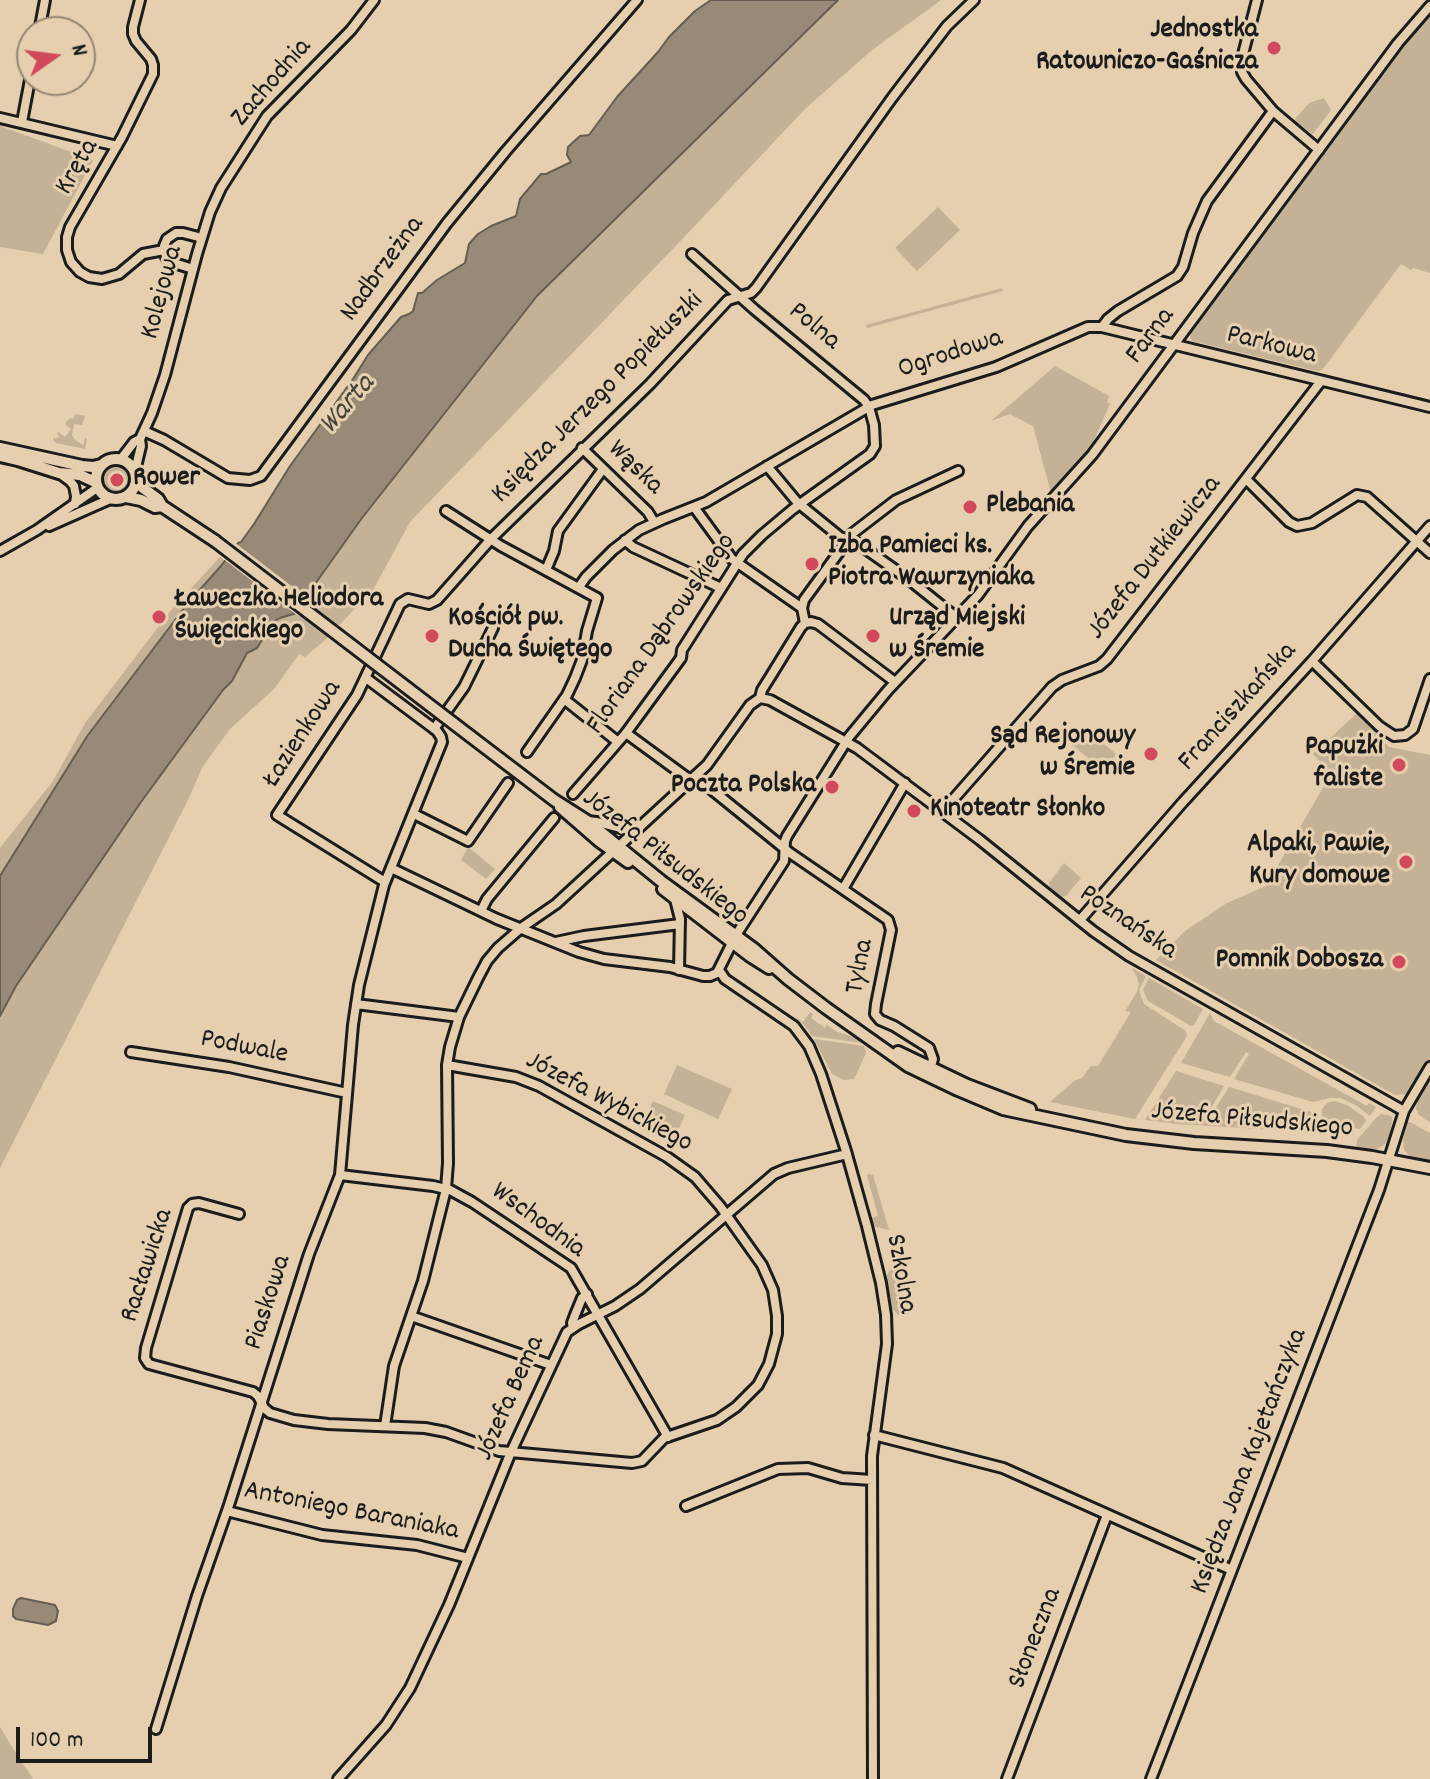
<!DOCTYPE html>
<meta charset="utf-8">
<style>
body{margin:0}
#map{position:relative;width:1430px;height:1779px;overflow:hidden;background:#e5cfae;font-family:Dekko,sans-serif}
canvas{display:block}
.north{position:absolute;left:16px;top:16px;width:80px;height:80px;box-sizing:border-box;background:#e5cfae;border:2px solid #958774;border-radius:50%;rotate:76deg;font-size:22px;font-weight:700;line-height:32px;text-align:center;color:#1c1c1c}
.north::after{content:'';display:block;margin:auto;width:28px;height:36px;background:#d1495b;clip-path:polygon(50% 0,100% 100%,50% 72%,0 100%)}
.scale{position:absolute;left:16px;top:1727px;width:136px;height:36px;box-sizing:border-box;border:4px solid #1c1c1c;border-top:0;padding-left:10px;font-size:24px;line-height:28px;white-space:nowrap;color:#1c1c1c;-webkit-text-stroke:6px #e5cfae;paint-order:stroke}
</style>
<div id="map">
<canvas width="1430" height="1779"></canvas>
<div class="north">N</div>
<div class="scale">100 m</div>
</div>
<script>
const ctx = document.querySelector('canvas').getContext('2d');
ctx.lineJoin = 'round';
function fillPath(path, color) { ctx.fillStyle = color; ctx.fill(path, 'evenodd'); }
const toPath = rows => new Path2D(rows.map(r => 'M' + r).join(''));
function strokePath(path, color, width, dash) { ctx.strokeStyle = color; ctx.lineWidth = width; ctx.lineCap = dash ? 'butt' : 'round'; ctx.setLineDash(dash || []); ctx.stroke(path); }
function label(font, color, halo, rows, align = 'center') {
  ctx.font = font + ' Dekko,sans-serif'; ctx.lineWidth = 6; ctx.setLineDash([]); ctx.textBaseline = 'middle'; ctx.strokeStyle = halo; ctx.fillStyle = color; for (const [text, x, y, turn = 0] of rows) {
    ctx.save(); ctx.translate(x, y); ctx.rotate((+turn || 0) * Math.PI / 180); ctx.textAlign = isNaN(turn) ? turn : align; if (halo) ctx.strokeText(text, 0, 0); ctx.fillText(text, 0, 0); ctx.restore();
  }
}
const green = toPath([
 [838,0,941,0,871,51,805,109,688,233,410,522,373,590,324,641,305,657,299,654,275,688,230,729,203,766,186,804,0,1168,0,1016,15,986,141,802,223,690,232,681,247,653,257,648,273,622,280,618,303,611,312,599,315,585,362,518,537,296],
 [1430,14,1430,273,1413,268,1411,270,1401,264,1322,370,1317,371,1192,341,1190,337,1191,333,1421,24],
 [1324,98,1331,110,1313,134,1296,122,1295,119,1309,103],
 [0,126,93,160,43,254,0,247],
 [938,207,960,230,917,271,895,248],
 [1002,288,1003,291,867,328,866,325],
 [1055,366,1109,396,1107,402,1110,404,1088,454,1051,493,1033,426,1010,414,991,421],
 [76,414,85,416,82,425,74,424,72,435,75,440,83,445,85,438,87,439,85,449,56,443,53,440,54,437,56,439,59,436,57,433,58,432,65,437,71,429,65,424,70,418,73,419,75,416,74,415],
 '103 479a13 13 0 1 1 26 0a13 13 0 1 1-26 0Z',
 [220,557,225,561,221,566,188,603,88,735,0,876,0,848,53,781,85,723,172,609],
 [1358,712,1389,747,1430,755,1430,1122,1419,1115,1416,1109,1417,1102,1403,1094,1395,1095,1156,960,1185,931,1227,903,1266,886,1328,779,1328,770,1313,754],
 [1084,728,1116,754,1104,771,1071,744],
 [468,847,495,869,486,879,461,860],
 [1064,863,1081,878,1066,896,1062,897,1050,887,1049,883],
 [1132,968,1146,976,1139,990,1144,1004,1186,1031,1187,1036,1135,1119,1050,1102,1074,1081,1082,1078,1091,1066,1098,1066,1131,1012,1125,1011,1137,992,1139,984,1137,977],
 [1149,978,1203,1009,1194,1025,1191,1026,1148,1001,1143,990],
 [810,1012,813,1014,811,1018,825,1028,827,1025,837,1032,851,1036,863,1043,812,1036,804,1025,792,1015,803,1022],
 [1210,1013,1214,1021,1367,1106,1369,1103,1376,1107,1370,1116,1357,1106,1341,1098,1330,1098,1313,1102,1234,1079,1249,1054,1246,1052,1230,1077,1181,1063],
 [814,1039,864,1046,866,1053,854,1079,844,1080,832,1074],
 [677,1065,732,1089,718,1119,664,1094],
 [1176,1071,1224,1086,1207,1115,1210,1117,1229,1087,1308,1111,1312,1112,1326,1127,1351,1132,1355,1135,1178,1124,1145,1120],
 [653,1101,685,1115,677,1133,645,1118],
 [1334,1101,1347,1105,1364,1117,1366,1121,1360,1129,1329,1125,1324,1121,1322,1114,1322,1109,1327,1103],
 [1381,1114,1391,1116,1392,1118,1391,1132,1386,1143,1375,1151,1356,1149,1357,1140,1376,1118],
 [1407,1122,1410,1122,1430,1133,1430,1163,1411,1157,1404,1150,1403,1139],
 [869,1174,873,1175,889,1230,876,1227,871,1221,871,1218,878,1216,867,1175],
 [896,1268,896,1269,908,1315,898,1315,890,1306,885,1279,889,1271],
 [0,1727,9,1742,33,1779,0,1779]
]);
const water = toPath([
 [711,0,838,0,537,296,362,518,315,584,309,606,303,611,280,618,273,622,257,648,247,653,232,681,223,690,141,802,16,986,0,1016,0,876,88,735,188,603,221,566,238,543,241,542,254,524,290,466,353,379,368,355,401,317,409,314,413,311,418,293,422,293,437,280,465,263,469,244,478,234,491,226,516,216,520,199,541,174,546,174,571,162,567,155,568,147,580,136,589,135,617,97,658,52,669,37,695,11,711,0],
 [21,1598,55,1605,58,1611,56,1621,48,1625,16,1619,13,1616,13,1609,17,1600,21,1598]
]);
const pier = toPath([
 [234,542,315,604,313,608,305,614,298,616,222,558]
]);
const minor = toPath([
 [140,0,133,27,133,34,136,41,151,59,153,65,153,74,122,137,70,227,67,237,67,250,71,262,80,272,89,277,102,279,119,274,143,254,164,250],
 [1257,0,1242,58,1242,72,1246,79,1273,111,1319,150],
 [39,32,45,0],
 [0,118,117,146],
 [22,122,32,69],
 [193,269,171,262,166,257,164,246,167,239,176,233,183,233,202,238],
 [1102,327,1430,407],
 [144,431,164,440,228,478,250,480,261,476,447,223,506,151,637,0],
 [582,448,648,512,654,522],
 [121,459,134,442,140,439,152,413,165,375,197,254,210,212,221,188,267,116,351,30,374,0],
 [767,466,797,502,840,537,857,543,907,578,957,618],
 [135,471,141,446,140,439],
 [59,473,70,481,74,486,76,496,75,504],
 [1246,479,1289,522,1297,526,1312,523,1357,495,1367,497,1430,553],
 [694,507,732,559,802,608],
 [446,511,501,546,597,598,587,631,582,660,575,678,567,695,527,752],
 [49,526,110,499],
 [625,540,633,547,721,588],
 [0,551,37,530,97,488],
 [546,570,554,551,558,531,603,469],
 [579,587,586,577,613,550,639,530,663,519,706,502,872,405,996,367,1088,327,1102,327,1108,319,1118,311,1177,276,1183,267,1193,233,1207,201,1273,111],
 [805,623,802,608,804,600,853,533,896,500,958,471],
 [805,623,811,622,818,624,895,682],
 [1312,661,1379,726,1394,736,1405,735,1413,729,1430,679],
 [760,698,770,700,857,748,980,840,1093,931,1129,956,1404,1111],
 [564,699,618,742],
 [434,729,464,687,493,628],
 [626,733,686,777,701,781,790,853,888,920,891,930,876,1004,875,1014,880,1020,894,1026,929,1048,933,1059,930,1069],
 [573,794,626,733,681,658,682,650,743,554,762,535,793,509,870,454,875,446,874,425,869,407,864,400,755,310,692,254],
 [943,811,1052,687,1062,680,1099,666,1107,659,1321,381],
 [414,814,468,841,508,783],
 [587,821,597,822,624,829,639,825],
 [391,868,497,919,579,952,604,959,670,967,703,976,710,976,717,973,736,935,784,861,785,841,787,836,849,737,888,690,978,595,1028,526,1092,455,1398,43,1430,6],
 [385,882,277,815,357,695,400,604,408,599,429,604,437,600,491,539,650,384,728,300,751,293,756,288,892,98,947,26,974,0],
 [843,889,905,783],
 [675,899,680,919,679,970],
 [481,911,487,899,554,818],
 [1080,920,1183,802,1312,661,1430,526],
 [556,942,584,936,680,924],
 [719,970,725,979,794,1026,809,1046,821,1074,846,1151,867,1226,881,1283,886,1315,887,1344,872,1456,873,1779],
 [356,1004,459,1017],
 [131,1052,229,1067,347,1093],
 [340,1175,433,1186,450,1190,472,1202,571,1268,668,1437],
 [239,1214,199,1203,192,1204,188,1208,146,1348,145,1358,149,1364,253,1392,258,1396,264,1408,270,1413,294,1420,328,1424,425,1428,446,1432,499,1451,632,1463,642,1461,664,1438,717,1420,736,1407,758,1385,769,1364,777,1334,777,1316,773,1290,762,1265,720,1206,695,1177,667,1157,539,1086,516,1077,447,1065],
 [411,1316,551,1365],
 [573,1327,572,1323,575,1315,582,1298,587,1294],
 [385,1426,394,1366,423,1281,446,1189,448,1163,447,1065,450,1047,459,1017,478,978,487,961,498,948,521,928,556,904,707,765,750,705,760,698,762,690,772,674,801,627,805,623],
 [874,1435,1003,1468,1232,1570],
 [686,1506,778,1469,808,1468,842,1478,872,1480],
 [227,1511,322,1535,417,1545,468,1558],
 [156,1729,197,1596,229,1505,309,1254,340,1175,353,1025,359,985,384,885,442,742,441,737,437,731,366,678],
 [338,1779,386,1725,410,1688,449,1605,511,1452,567,1332,579,1324,615,1306,640,1289,774,1174,788,1168,847,1154],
 [1007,1779,1107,1515],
 [1151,1779,1379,1190,1404,1111,1430,1067]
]);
const tertiary = toPath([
 [0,448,82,466,93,467,101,465],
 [0,456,18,460,59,473,80,475,95,482],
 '96 479a20 20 0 1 1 40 0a20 20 0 1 1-40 0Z',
 [136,480,143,488,158,499,162,506,215,541],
 [126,497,141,500,155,507,162,506],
 [470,736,554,800,587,821,661,881,754,949,788,979,826,1008,908,1066,958,1090,1003,1109,1126,1135,1194,1143,1327,1151,1372,1157,1430,1168],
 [560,807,599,841,628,862],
 [663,889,750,956,769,968],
 [898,1052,967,1085,1030,1109]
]);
const tertiaryBridge = toPath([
 [215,541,470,736]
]);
const markers = [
 [1274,48,8,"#d1495b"],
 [117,480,8,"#d1495b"],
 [970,507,8,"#d1495b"],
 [812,564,8,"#d1495b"],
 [159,617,8,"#d1495b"],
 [432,636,8,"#d1495b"],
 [873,636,8,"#d1495b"],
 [1151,754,8,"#d1495b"],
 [1399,765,8,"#d1495b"],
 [832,787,8,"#d1495b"],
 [914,811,8,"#d1495b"],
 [1406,862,8,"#d1495b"],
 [1399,962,8,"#d1495b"]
];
const poiNames = [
 ["Jednostka",1258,32,"right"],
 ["Ratowniczo-Gaśnicza",1258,64,"right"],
 ["Rower",133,480],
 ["Plebania",986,507],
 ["Izba Pamieci ks.",828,548],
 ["Piotra Wawrzyniaka",828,580],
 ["Ławeczka Heliodora",175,601],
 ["Święcickiego",175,633],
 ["Kościół pw.",448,620],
 ["Ducha Świętego",448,652],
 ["Urząd Miejski",889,620],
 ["w Śremie",889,652],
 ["Sąd Rejonowy",1135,738,"right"],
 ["w Śremie",1135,770,"right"],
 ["Papużki",1383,749,"right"],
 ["faliste",1383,781,"right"],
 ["Poczta Polska",816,787,"right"],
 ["Kinoteatr Słonko",930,811],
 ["Alpaki, Pawie,",1390,846,"right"],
 ["Kury domowe",1390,878,"right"],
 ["Pomnik Dobosza",1383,962,"right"]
];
const streetNames = [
 ["Zachodnia",273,84,-49],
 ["Kręta",79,168,-60],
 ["Nadbrzeżna",384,270,-54],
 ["Kolejowa",164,293,-75],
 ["Polna",813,328,40],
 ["Farna",1152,337,-53],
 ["Parkowa",1271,347,14],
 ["Ogrodowa",951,356,-18],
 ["Księdza Jerzego Popiełuszki",599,399,-45],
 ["Wąska",634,469,44],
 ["Józefa Dutkiewicza",1156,559,-52],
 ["Floriana Dąbrowskiego",663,635,-55],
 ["Franciszkańska",1239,708,-48],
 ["Łazienkowa",304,735,-57],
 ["Józefa Piłsudskiego",664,859,38],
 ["Poznańska",1127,924,34],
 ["Tylna",862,967,-79],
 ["Podwale",244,1049,11],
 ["Józefa Wybickiego",608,1104,28],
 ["Józefa Piłsudskiego",1252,1122,5],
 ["Wschodnia",537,1222,36],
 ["Racławicka",149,1266,-72],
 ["Szkolna",899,1274,80],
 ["Piaskowa",270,1303,-72],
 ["Józefa Bema",512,1399,-66],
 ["Księdza Jana Kajetańczyka",1251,1462,-69],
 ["Antoniego Baraniaka",351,1513,11],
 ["Słoneczna",1037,1639,-69]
];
const waterNames = [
 ["Warta",349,406,-49]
];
fillPath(green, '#c4b196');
fillPath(water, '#988a76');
strokePath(water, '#665e52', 2);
fillPath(pier, '#e5cfae');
strokePath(minor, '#1c1c1c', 14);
strokePath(tertiary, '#1c1c1c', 16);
strokePath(minor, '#e5cfae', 8);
strokePath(tertiary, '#e5cfae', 10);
strokePath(tertiaryBridge, '#1c1c1c', 16, []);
strokePath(tertiaryBridge, '#e5cfae', 10);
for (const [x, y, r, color] of markers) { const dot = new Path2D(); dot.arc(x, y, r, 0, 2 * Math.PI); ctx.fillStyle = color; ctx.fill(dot); strokePath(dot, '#e5cfae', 3); }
label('bold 28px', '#1c1c1c', '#e5cfae', poiNames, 'left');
label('28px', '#1c1c1c', '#e5cfae', streetNames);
label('italic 30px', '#47423c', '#e5cfae', waterNames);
</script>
